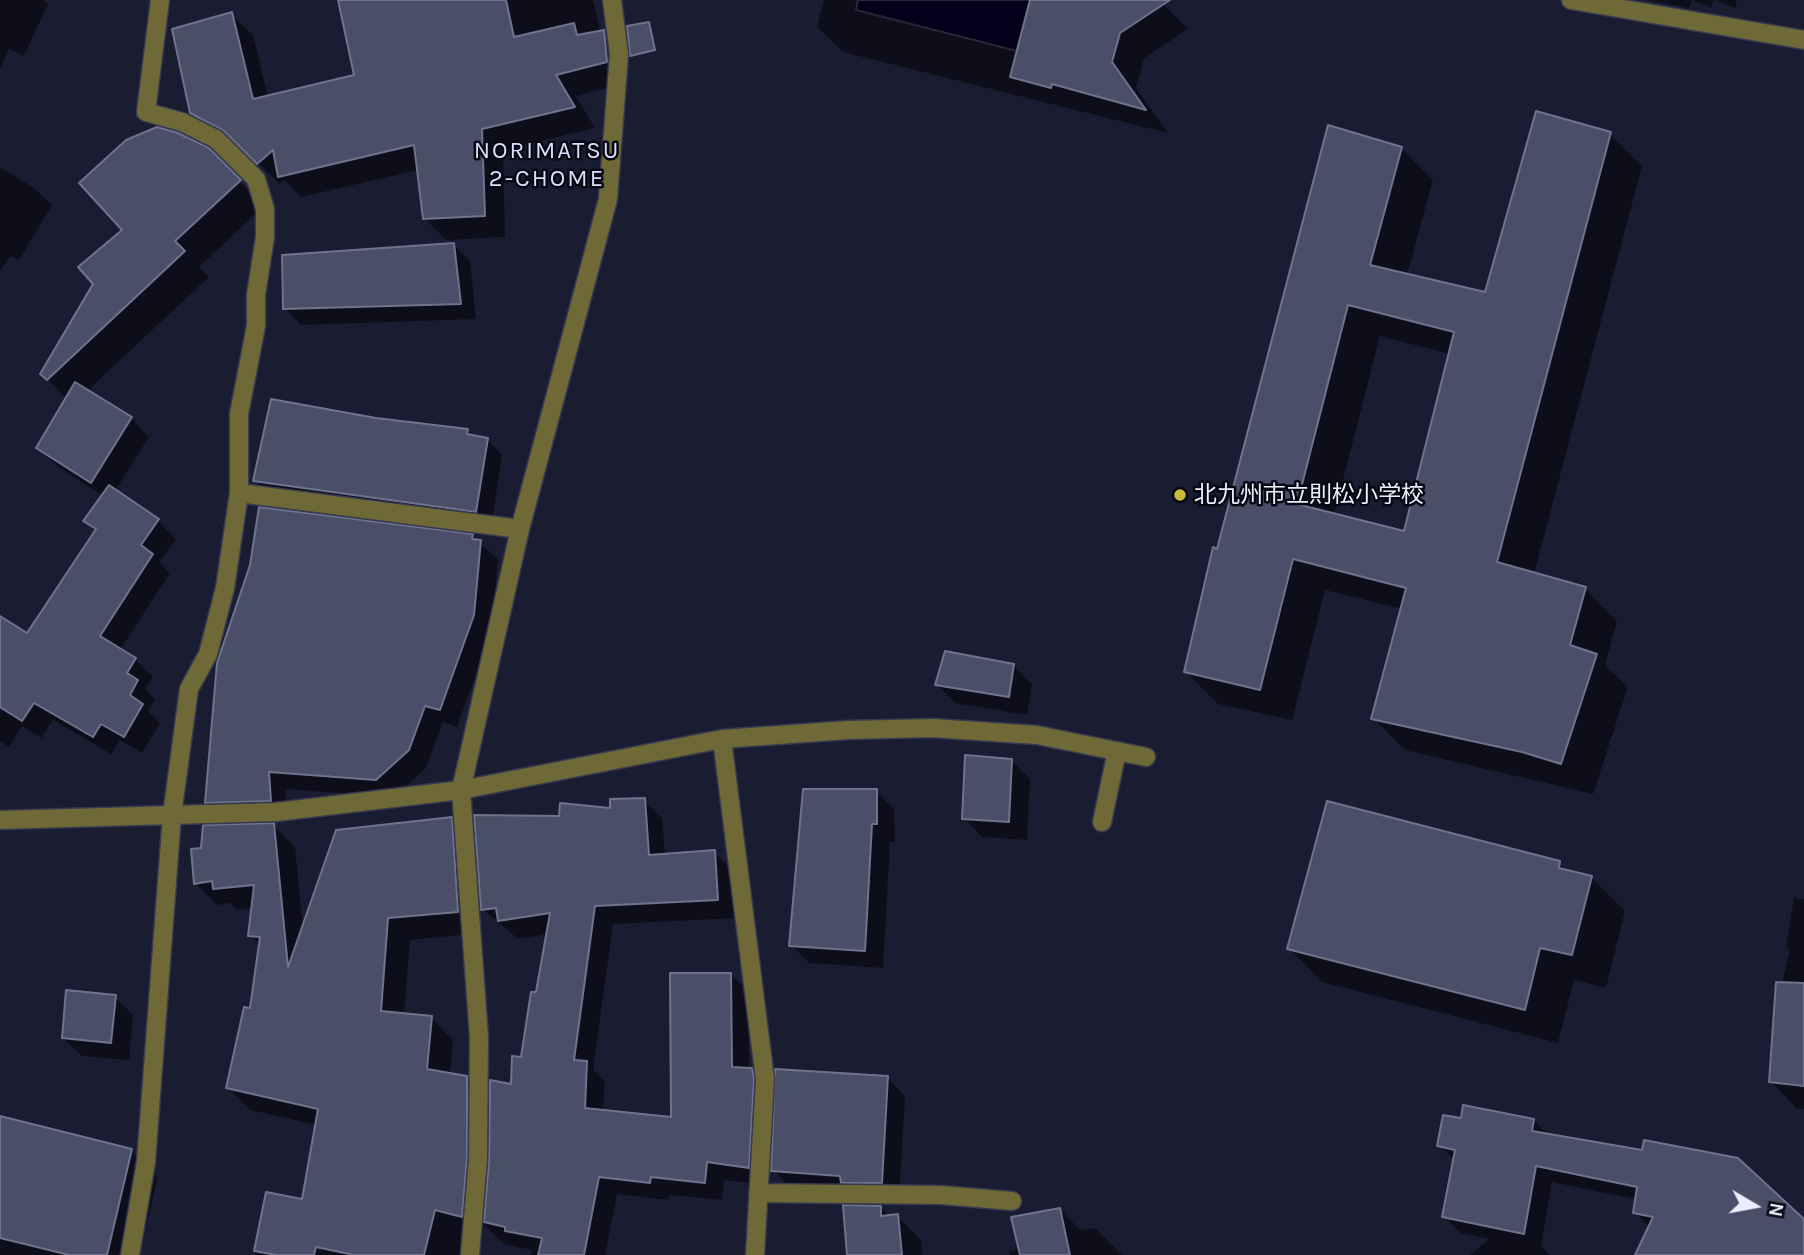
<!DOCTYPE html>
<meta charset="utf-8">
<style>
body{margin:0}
#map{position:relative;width:1804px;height:1255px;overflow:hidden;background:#1a1c32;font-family:Karla,sans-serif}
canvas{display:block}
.north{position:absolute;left:1720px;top:1171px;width:70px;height:70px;-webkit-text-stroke:5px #070811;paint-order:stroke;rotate:100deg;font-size:19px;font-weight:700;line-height:28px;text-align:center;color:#ebeefe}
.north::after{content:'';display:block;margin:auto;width:24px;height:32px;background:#ebeefe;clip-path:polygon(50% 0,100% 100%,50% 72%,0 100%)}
</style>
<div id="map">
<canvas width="1804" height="1255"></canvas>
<div class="north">N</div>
</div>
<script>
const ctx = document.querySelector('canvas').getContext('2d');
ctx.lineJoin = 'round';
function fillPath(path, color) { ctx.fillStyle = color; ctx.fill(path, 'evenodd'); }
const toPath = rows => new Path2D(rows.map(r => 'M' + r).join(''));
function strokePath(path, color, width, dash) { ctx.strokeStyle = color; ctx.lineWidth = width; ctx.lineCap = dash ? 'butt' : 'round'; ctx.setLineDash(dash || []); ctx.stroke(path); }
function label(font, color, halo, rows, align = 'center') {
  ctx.font = font + ' Karla,"Noto Sans JP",sans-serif'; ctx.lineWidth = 5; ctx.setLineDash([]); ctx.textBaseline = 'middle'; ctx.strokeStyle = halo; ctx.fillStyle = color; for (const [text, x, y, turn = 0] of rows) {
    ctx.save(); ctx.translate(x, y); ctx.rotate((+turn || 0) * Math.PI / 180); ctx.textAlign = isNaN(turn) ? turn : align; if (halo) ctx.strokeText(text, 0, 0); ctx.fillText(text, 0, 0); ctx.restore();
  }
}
const water = toPath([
 [858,0,1030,0,1017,51,856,10,858,0]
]);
const shadow = toPath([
 [0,0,43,0,48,4,24,56,9,49,0,68],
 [343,0,593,0,613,86,576,96,595,128,503,150,505,237,446,240,425,219,418,170,301,197,284,180,280,184,247,152,213,134,192,112,231,14,253,35,268,97,356,76],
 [824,0,1139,0,1164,5,1188,29,1144,58,1136,88,1168,133,843,52,817,27],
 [1646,0,1713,0,1711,8,1692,0,1689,8],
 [1715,0,1737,0,1735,8],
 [1610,134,1642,166,1534,574,1585,589,1617,621,1605,665,1628,687,1593,794,1405,750,1373,718,1402,609,1325,590,1292,720,1218,704,1186,672,1218,551,1401,148,1433,180,1407,275,1487,294],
 [1380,336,1450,354,1405,534,1334,515],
 [208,150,264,206,199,267,209,277,87,391,131,418,149,437,115,491,158,521,176,539,159,562,170,573,120,650,135,659,153,677,145,689,155,699,148,711,160,723,142,753,120,740,111,754,53,720,41,738,22,726,9,747,0,741,0,618,28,636,96,532,85,520,103,496,57,466,38,448,67,399,42,374,125,230],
 [0,167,34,188,52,205,19,260,10,256,0,272],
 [454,245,470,261,476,319,301,325,285,308],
 [375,420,468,431,474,437,487,439,502,455,491,527,271,496,255,480],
 [472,536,498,559,491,633,457,727,443,722,426,768,394,797,285,789,288,818,224,820,207,802,252,566],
 [1014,666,1032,684,1027,715,955,703,937,685],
 [1011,760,1030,779,1027,840,982,837,964,818],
 [876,791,894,809,895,842,890,842,883,968,809,963,791,945],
 [644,800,662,818,665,855,714,852,732,870,735,918,613,924,593,1069,605,1081,603,1112,673,1119,730,974,749,992,749,1069,770,1088,766,1185,724,1180,722,1200,669,1195,668,1200,617,1194,605,1255,530,1255,532,1250,504,1244,484,1225,480,1255,255,1255,267,1194,303,1201,317,1125,250,1110,228,1088,251,1010,260,946,250,935,253,908,237,910,230,903,217,905,195,883,203,849,273,825,295,847,303,929,451,819,473,841,480,933,410,940,404,1015,431,1018,453,1040,450,1075,466,1078,492,1103,512,1086,522,1059,548,934,518,939,483,909,561,818,612,809],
 [1559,863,1568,872,1591,877,1625,911,1606,988,1574,980,1558,1043,1322,982,1289,948],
 [1794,898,1804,899,1804,1109,1797,1109,1771,1081,1776,1008,1790,950,1786,946],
 [115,997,133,1015,129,1060,82,1056,63,1038],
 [887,1077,905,1096,899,1200,791,1188,773,1170],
 [0,1118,131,1150,158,1177,139,1255,0,1255],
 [1462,1120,1534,1120,1549,1136,1804,1222,1804,1255,1637,1255,1650,1228,1635,1212,1636,1199,1552,1182,1541,1246,1550,1255,1470,1255,1489,1239,1461,1233,1444,1217,1455,1161,1439,1145],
 [880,1207,890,1217,897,1216,921,1240,923,1255,849,1255],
 [1060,1209,1080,1230,1095,1228,1122,1255,1010,1255,1009,1251,1020,1249]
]);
const building = toPath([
 [338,0,506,0,514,37,574,23,577,35,604,30,607,62,556,75,575,107,482,129,485,216,423,219,414,145,278,177,273,150,257,164,224,131,190,113,172,29,232,12,253,99,354,75,338,0],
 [1030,0,1170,0,1120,33,1112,62,1146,110,1052,84,1051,88,1010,77,1030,0],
 [649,22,655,50,630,56,627,26,649,22],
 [1536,111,1611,132,1497,562,1586,587,1570,645,1597,654,1561,764,1522,752,1371,719,1406,588,1293,559,1260,690,1184,672,1213,547,1217,549,1328,125,1402,147,1370,265,1485,292,1536,111],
 [1348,305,1454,332,1404,531,1297,504,1348,305],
 [157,127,178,133,209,148,241,180,175,241,185,251,47,380,40,374,93,284,78,267,122,230,79,183,126,140,157,127],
 [454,243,461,304,283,309,282,255,454,243],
 [75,382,132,417,91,483,36,448,75,382],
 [271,399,376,418,468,429,467,434,488,438,476,512,253,481,271,399],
 [109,485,159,519,141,545,153,554,100,636,136,658,127,673,138,680,130,695,143,704,124,737,101,724,93,737,34,703,22,721,0,707,0,616,27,633,96,529,83,521,109,485],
 [259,507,473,534,472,539,481,540,474,615,440,710,425,706,409,750,376,780,269,772,271,801,205,803,217,663,250,565,259,507],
 [945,651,1014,664,1009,697,935,685,945,651],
 [965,755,1012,759,1009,822,962,819,965,755],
 [803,789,877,789,877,824,872,824,865,951,789,946,803,789],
 [645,798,649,855,715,850,718,900,595,906,574,1060,587,1061,585,1108,671,1117,670,973,731,973,732,1067,752,1068,754,1079,749,1168,707,1162,705,1183,651,1177,650,1183,599,1177,584,1255,538,1255,542,1238,505,1231,505,1227,484,1222,489,1159,490,1080,511,1084,512,1056,521,1057,531,992,536,992,550,913,498,921,496,908,481,910,474,815,559,816,560,803,610,808,610,799,645,798],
 [1327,801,1560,861,1559,868,1592,876,1572,955,1540,948,1525,1010,1287,949,1327,801],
 [452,817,458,912,388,918,381,1011,432,1016,427,1069,467,1076,467,1158,462,1217,435,1210,424,1255,354,1255,316,1247,314,1255,276,1255,254,1251,266,1192,302,1199,318,1109,226,1088,244,1007,250,1008,260,937,248,936,254,885,213,889,212,881,194,884,191,849,201,848,203,825,274,823,288,967,336,830,452,817],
 [1776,982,1804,983,1804,1086,1769,1082,1776,982],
 [66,990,116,995,111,1043,62,1038,66,990],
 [775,1069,888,1076,882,1183,841,1183,840,1176,771,1171,775,1069],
 [1463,1105,1534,1119,1532,1131,1642,1150,1644,1140,1738,1158,1804,1219,1804,1255,1635,1255,1653,1217,1633,1213,1637,1187,1536,1166,1524,1234,1442,1217,1455,1150,1437,1146,1443,1115,1461,1118,1463,1105],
 [0,1116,132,1149,107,1255,69,1255,0,1238,0,1116],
 [843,1205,881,1206,881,1216,898,1214,902,1255,847,1255,843,1205],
 [1060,1208,1070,1255,1020,1255,1011,1217,1060,1208]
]);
const lane = toPath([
 [160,0,146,112,182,122,216,139,256,179,265,209,265,237,256,295,256,326,239,414,239,493,225,588,208,654,189,689,172,815],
 [239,493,520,529],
 [1102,822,1117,751]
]);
const street = toPath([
 [1571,0,1804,40],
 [722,739,765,1079,755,1255],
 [0,820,276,812,461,790,722,739,848,730,932,728,1037,735,1146,757],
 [758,1193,941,1195,1012,1201],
 [130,1255,146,1162,172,815],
 [470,1255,478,1159,479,1037,461,790,520,529,608,199,619,54,612,0]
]);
const markers = [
 [1180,495,7,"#c8bb3b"]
];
const poiNames = [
 ["北九州市立則松小学校",1194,495]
];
const neighbourhoodNames = [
 ["NORIMATSU",547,151],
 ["2-CHOME",547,179]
];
fillPath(water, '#080033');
strokePath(water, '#4c4770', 2);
fillPath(shadow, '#0007');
fillPath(building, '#4b4e68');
strokePath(building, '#6f738e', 2);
strokePath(lane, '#37394f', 21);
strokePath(street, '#37394f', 21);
strokePath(lane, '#6e6936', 18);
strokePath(street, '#6e6936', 18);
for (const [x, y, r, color] of markers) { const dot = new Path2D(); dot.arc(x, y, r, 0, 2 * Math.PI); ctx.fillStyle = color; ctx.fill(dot); strokePath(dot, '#070811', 2.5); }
label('23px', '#ebeefe', '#070811', poiNames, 'left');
ctx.letterSpacing = '2px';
label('24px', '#dbdffe', '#070811', neighbourhoodNames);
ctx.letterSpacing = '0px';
</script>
